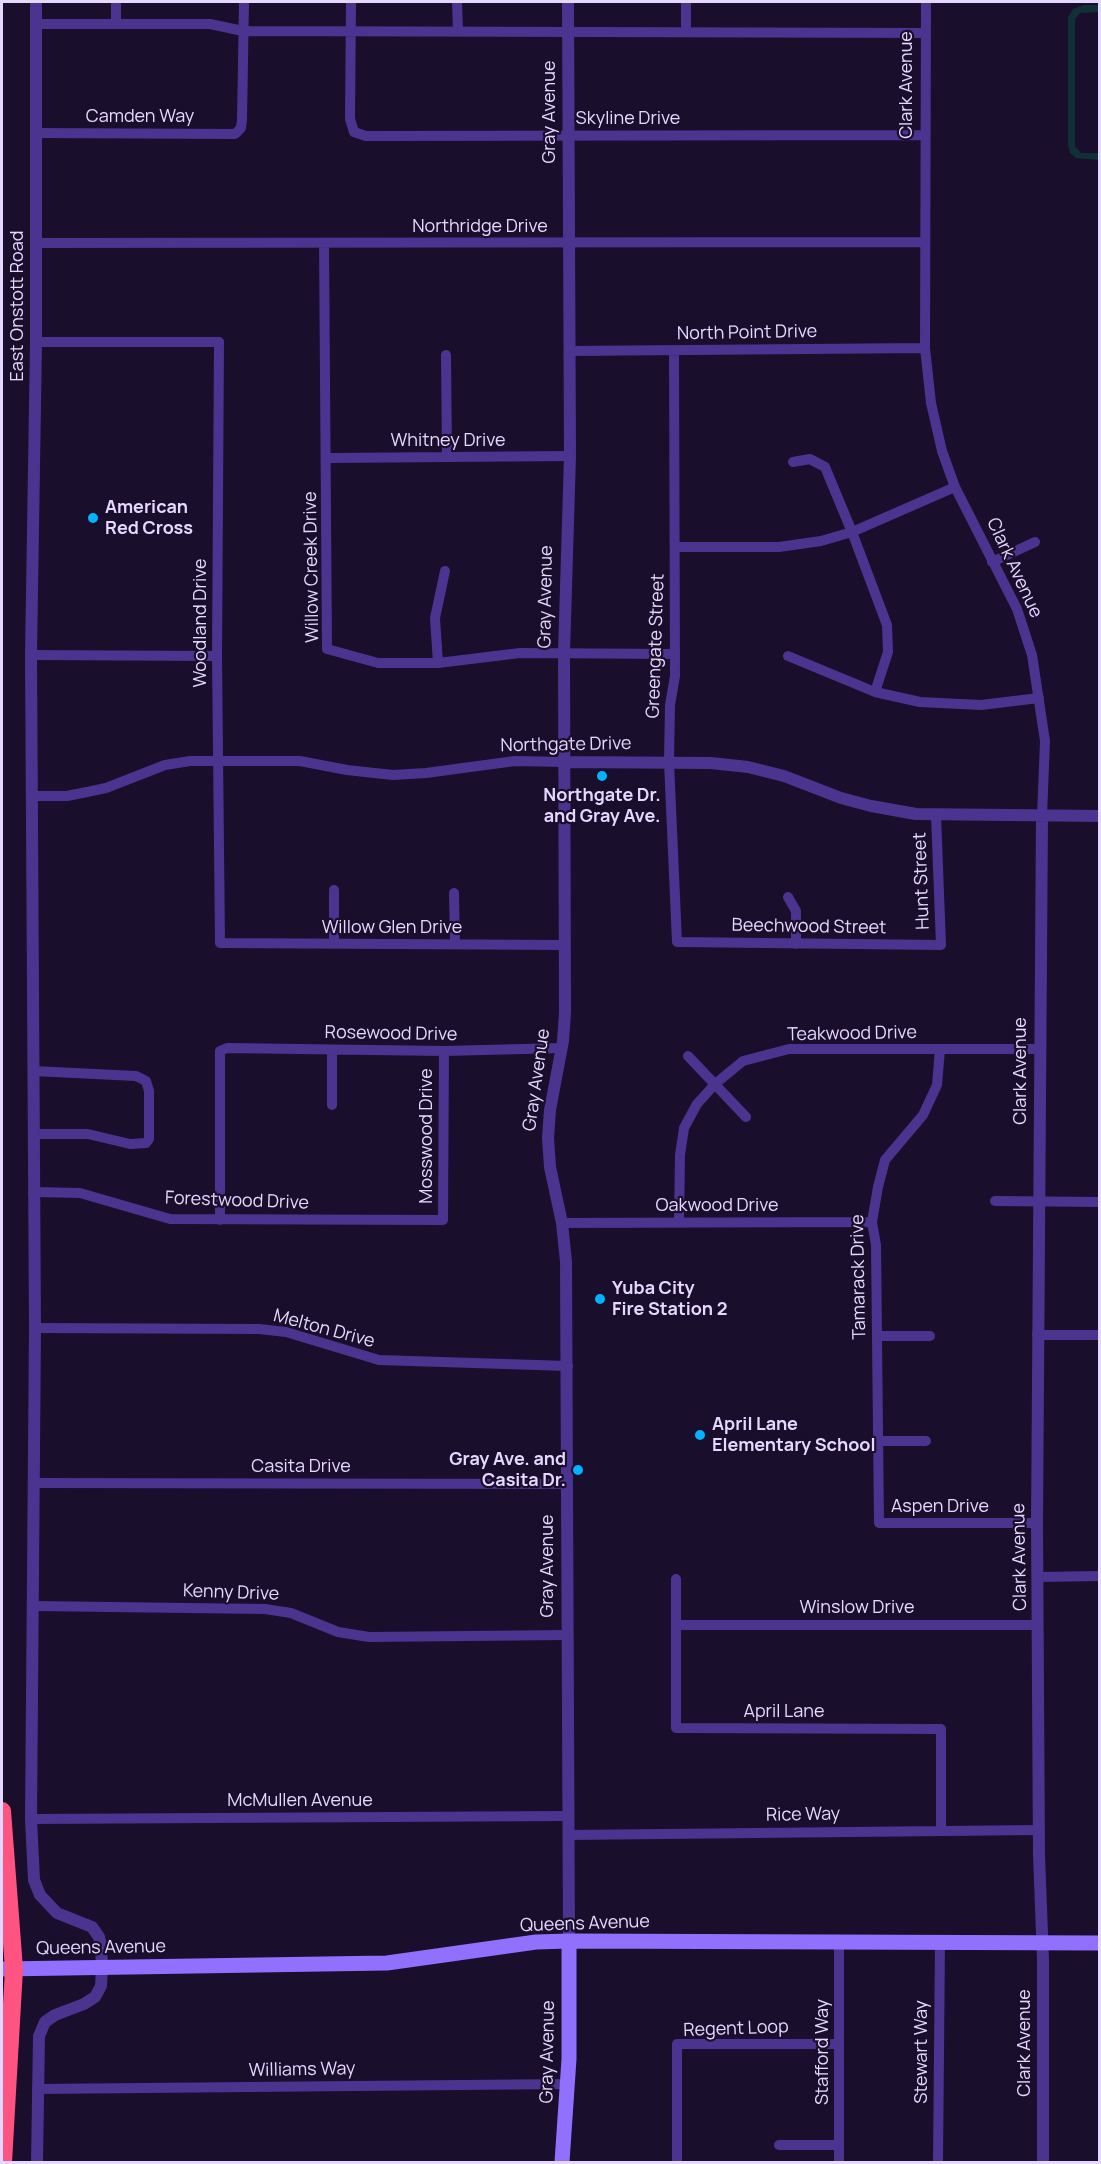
<!DOCTYPE html>
<style>
body{margin:0}
#map{position:relative;width:1101px;height:2164px;overflow:hidden;background:#190e2b;font-family:Manrope,sans-serif}
canvas{display:block}
.frame{position:absolute;inset:0;border:3px solid #e5d8ff;pointer-events:none}
</style>
<div id="map">
<canvas width="1101" height="2164"></canvas>
<div class="frame"></div>
</div>
<script>
const ctx = document.querySelector('canvas').getContext('2d');
ctx.lineJoin = 'round';
function fillPath(path, color) { ctx.fillStyle = color; ctx.fill(path, 'evenodd'); }
const toPath = rows => new Path2D(rows.map(r => 'M' + r).join(''));
function strokePath(path, color, width, dash) { ctx.strokeStyle = color; ctx.lineWidth = width; ctx.lineCap = dash ? 'butt' : 'round'; ctx.setLineDash(dash || []); ctx.stroke(path); }
function label(font, color, halo, rows, align = 'center') {
  ctx.font = font + ' Manrope,sans-serif'; ctx.lineWidth = 4.5; ctx.setLineDash([]); ctx.textBaseline = 'middle'; ctx.strokeStyle = halo; ctx.fillStyle = color; for (const [text, x, y, turn = 0] of rows) {
    ctx.save(); ctx.translate(x, y); ctx.rotate((+turn || 0) * Math.PI / 180); ctx.textAlign = isNaN(turn) ? turn : align; if (halo) ctx.strokeText(text, 0, 0); ctx.fillText(text, 0, 0); ctx.restore();
  }
}
const green = toPath([
 [1084,5,1099,5,1099,12,1080,13,1075,19,1075,146,1081,153,1099,153,1099,160,1076,158,1070,153,1068,145,1068,17,1073,9]
]);
const minor = toPath([
 [116,2,116,24],
 [351,2,350,119,354,132,366,136,925,135],
 [457,2,458,31],
 [686,2,686,32],
 [926,2,925,348,931,403,942,451,955,487,1017,609,1032,655,1045,741,1042,816],
 [37,24,210,24,243,31,926,33],
 [36,133,235,134,241,128,242,120,244,2],
 [36,243,924,242],
 [324,243,327,649,378,663,438,663,520,653,675,654],
 [36,342,219,342,217,656,220,943,565,945],
 [570,351,925,348],
 [674,351,675,676,670,705,669,762,677,942,941,945,936,815],
 [446,355,447,457],
 [327,458,570,456],
 [793,462,810,459,825,467,852,532,887,625,888,652,875,692],
 [675,547,779,547,821,541,852,532,955,487],
 [992,562,1035,542],
 [31,655,217,656],
 [788,656,875,692,920,702,981,705,1039,698],
 [438,663,435,618,445,571],
 [32,796,67,796,87,792,106,788,165,765,190,761,300,761,347,770,393,775,426,773,515,761,565,762],
 [334,890,334,944],
 [454,893,455,944],
 [788,897,796,911,796,944],
 [940,1049,937,1085,923,1115,885,1160,878,1187,872,1222,876,1245,879,1523,1037,1523],
 [332,1050,332,1105],
 [688,1056,746,1117],
 [33,1071,136,1076,146,1081,149,1091,149,1139,146,1143,130,1144,88,1134,33,1134],
 [33,1192,80,1193,170,1219,443,1220,444,1051],
 [995,1201,1100,1202],
 [220,1220,220,1051,227,1048,444,1051,562,1048],
 [679,1222,680,1155,684,1128,697,1104,715,1084,743,1061,789,1049,1039,1049],
 [562,1223,872,1222],
 [35,1328,259,1329,286,1332,379,1360,568,1366],
 [1037,1335,1100,1335],
 [877,1336,930,1336],
 [878,1441,926,1441],
 [35,1483,567,1484],
 [1038,1577,1100,1576],
 [676,1579,676,1728,941,1729,941,1830],
 [33,1606,265,1609,291,1613,338,1632,369,1637,567,1635],
 [676,1625,1038,1625],
 [31,1819,568,1816],
 [568,1835,1039,1830],
 [839,1942,839,2162],
 [37,2089,568,2084],
 [779,2145,839,2145],
 [677,2162,677,2044,839,2044],
 [938,2162,940,1942]
]);
const tertiary = toPath([
 [36,2,36,342,31,655,35,1328,31,1819,34,1880,40,1895,57,1913,92,1927,99,1937,101,1946,102,1967,101,1986,95,1997,84,2004,55,2015,45,2022,39,2036,37,2162],
 [568,2,570,456,564,653,565,1012,563,1041,550,1110,548,1138,550,1167,562,1223,566,1262,569,1941],
 [565,762,711,763,748,767,784,776,841,798,871,806,916,814,1100,816],
 [1042,816,1037,1523,1039,1855,1043,1960,1043,2162]
]);
const secondary = toPath([
 [2,1969,387,1963,536,1942,569,1941,1100,1943],
 [562,2162,569,2059,569,1941]
]);
const motorway = toPath([
 [2,1811,14,1969,3,2162]
]);
const markers = [
 [93,518,6,"#04b1ff"],
 [602,776,6,"#04b1ff"],
 [600,1299,6,"#04b1ff"],
 [700,1435,6,"#04b1ff"],
 [578,1470,6,"#04b1ff"]
];
const streetNames = [
 ["Clark Avenue",907,85,-90],
 ["Gray Avenue",550,112,-90],
 ["Camden Way",140,117],
 ["Skyline Drive",628,119],
 ["Northridge Drive",480,227],
 ["East Onstott Road",18,306,-90],
 ["North Point Drive",747,333,-1],
 ["Whitney Drive",448,441],
 ["Willow Creek Drive",312,567,-91],
 ["Clark Avenue",1014,568,65],
 ["Gray Avenue",546,597,-89],
 ["Woodland Drive",201,623,-90],
 ["Greengate Street",656,646,-88],
 ["Northgate Drive",566,745,-1],
 ["Hunt Street",922,881,-92],
 ["Beechwood Street",809,927,1],
 ["Willow Glen Drive",392,928],
 ["Rosewood Drive",391,1034,1],
 ["Teakwood Drive",852,1034,-1],
 ["Clark Avenue",1021,1071,-90],
 ["Gray Avenue",537,1080,-82],
 ["Mosswood Drive",427,1136,-90],
 ["Forestwood Drive",237,1201,2],
 ["Oakwood Drive",717,1206],
 ["Tamarack Drive",859,1277,-91],
 ["Melton Drive",324,1329,15],
 ["Casita Drive",301,1467],
 ["Aspen Drive",940,1507],
 ["Clark Avenue",1020,1557,-91],
 ["Gray Avenue",548,1566,-90],
 ["Kenny Drive",231,1593,2],
 ["Winslow Drive",857,1608],
 ["April Lane",784,1712],
 ["McMullen Avenue",300,1801],
 ["Rice Way",803,1815,-1],
 ["Queens Avenue",585,1924,-2],
 ["Queens Avenue",101,1948,-1],
 ["Regent Loop",736,2029,-2],
 ["Clark Avenue",1025,2043,-90],
 ["Gray Avenue",548,2052,-89],
 ["Stafford Way",823,2052,-90],
 ["Stewart Way",922,2052,-90],
 ["Williams Way",302,2070,-1]
];
const poiNames = [
 ["American",105,508],
 ["Red Cross",105,529],
 ["Northgate Dr.",602,796,"center"],
 ["and Gray Ave.",602,817,"center"],
 ["Yuba City",612,1289],
 ["Fire Station 2",612,1310],
 ["April Lane",712,1425],
 ["Elementary School",712,1446],
 ["Gray Ave. and",566,1460,"right"],
 ["Casita Dr.",566,1481,"right"]
];
fillPath(green, '#102f36');
strokePath(minor, '#4b348f', 10);
strokePath(tertiary, '#4b348f', 12);
strokePath(secondary, '#916fff', 15);
strokePath(motorway, '#ff5381', 18);
for (const [x, y, r, color] of markers) { const dot = new Path2D(); dot.arc(x, y, r, 0, 2 * Math.PI); ctx.fillStyle = color; ctx.fill(dot); strokePath(dot, '#190e2b', 2); }
label('18px', '#e5d8ff', '#190e2b', streetNames);
label('bold 18px', '#e5d8ff', '#190e2b', poiNames, 'left');
</script>
